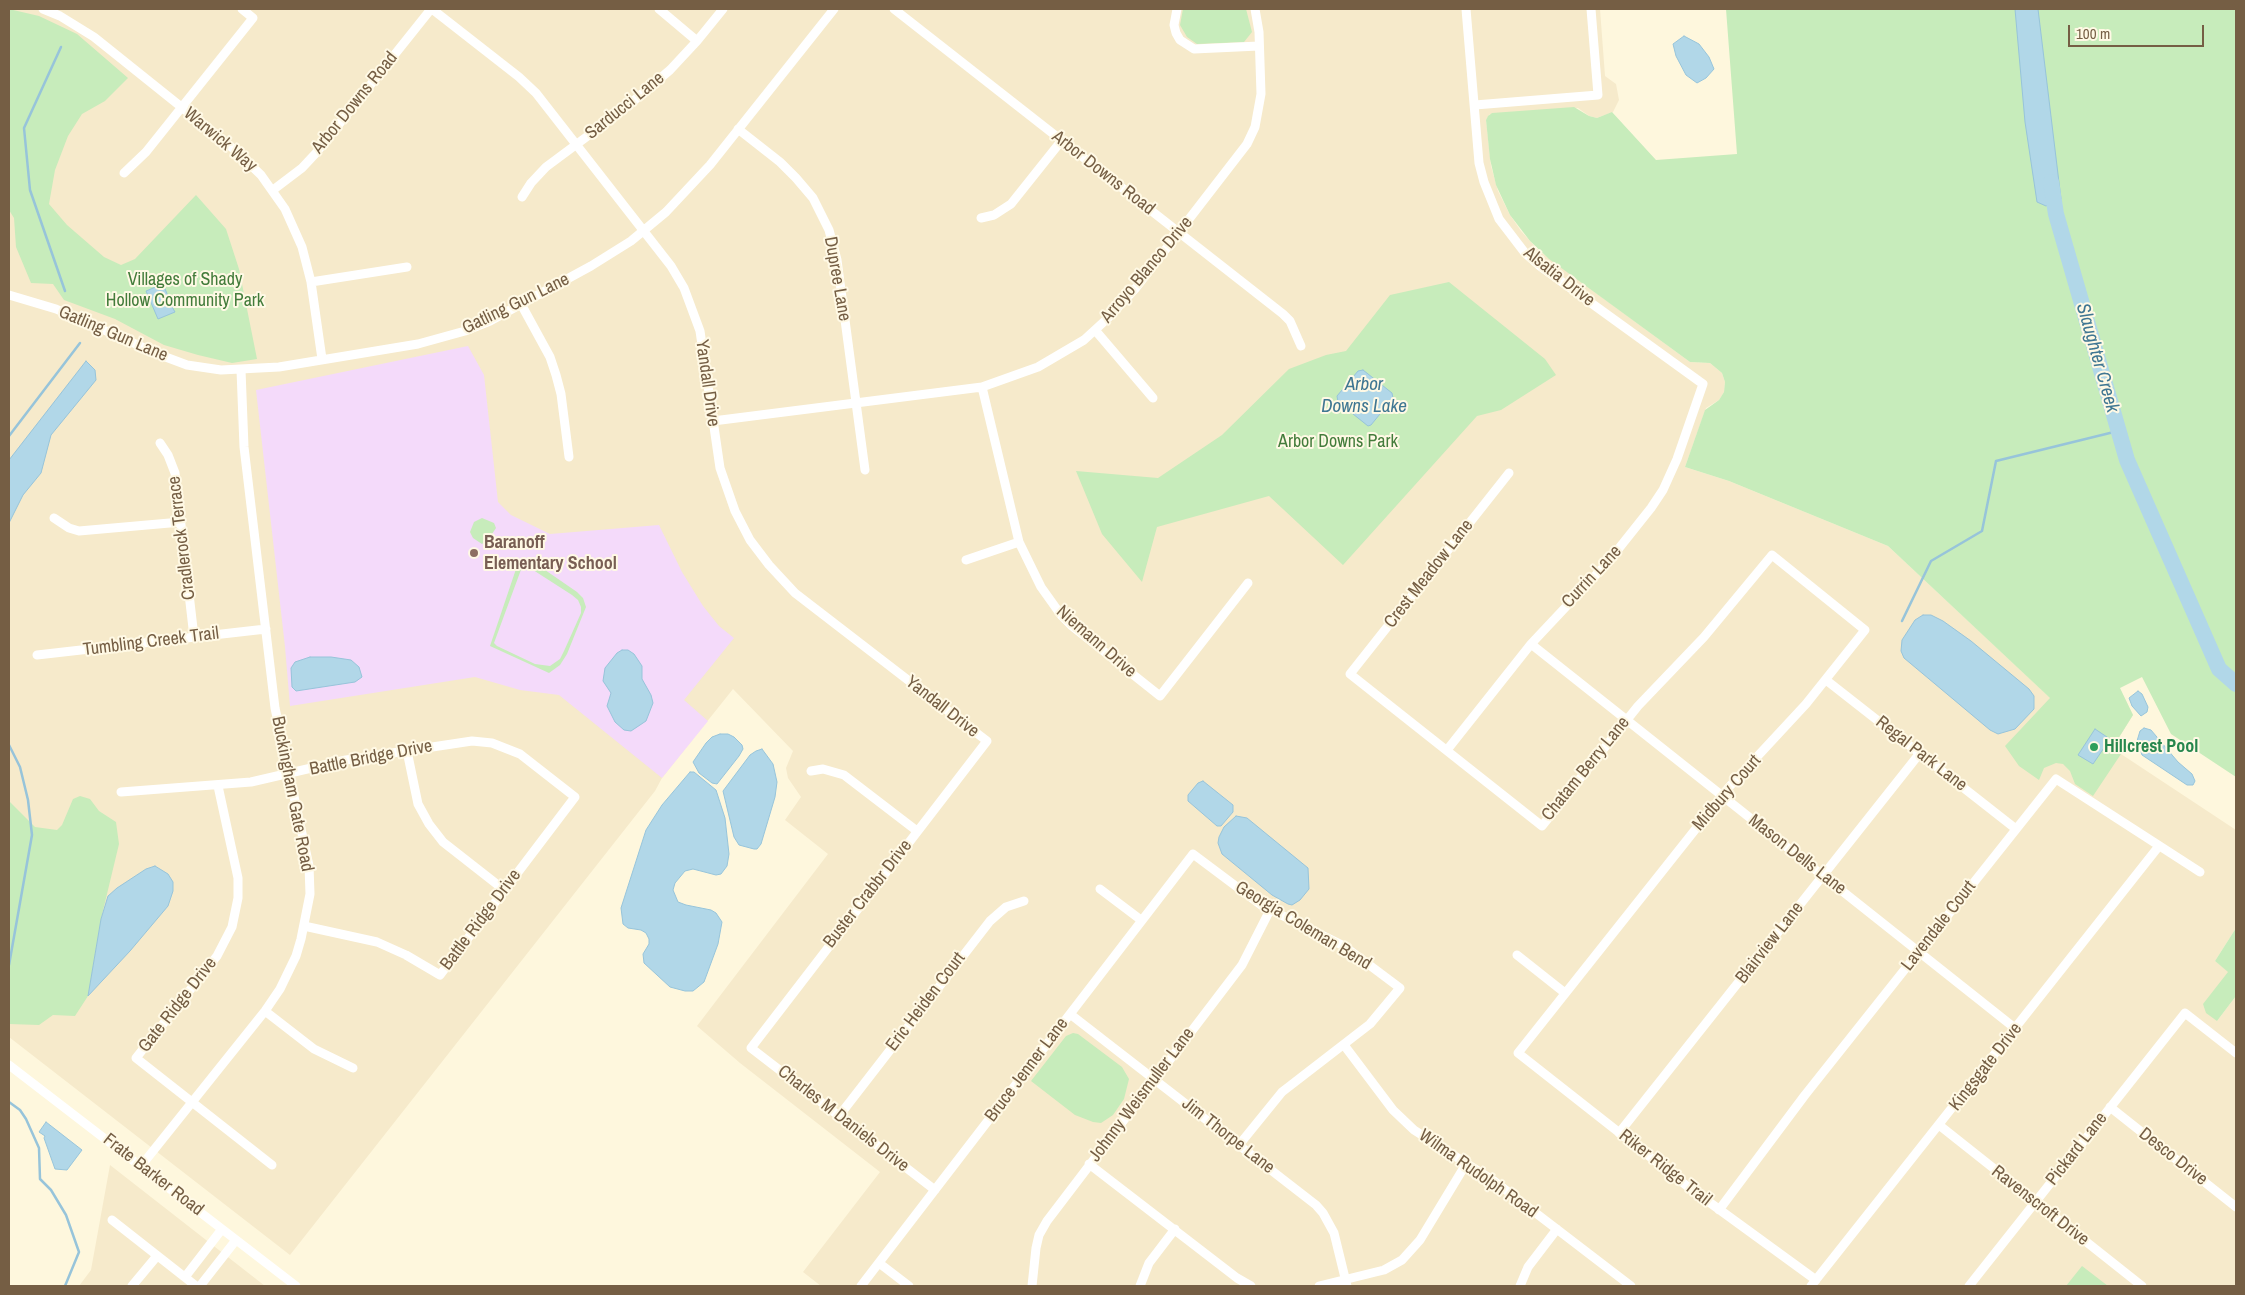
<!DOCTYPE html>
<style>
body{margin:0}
#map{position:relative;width:2245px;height:1295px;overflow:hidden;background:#fef7dd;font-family:"Archivo Narrow",sans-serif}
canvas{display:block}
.frame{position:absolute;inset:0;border:10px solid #755e44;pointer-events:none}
.scale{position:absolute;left:2068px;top:25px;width:136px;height:22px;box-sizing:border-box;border:2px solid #755e44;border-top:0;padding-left:6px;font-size:15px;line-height:18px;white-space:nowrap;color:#755e44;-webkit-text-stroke:4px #fff9e5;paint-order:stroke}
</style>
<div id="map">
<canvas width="2245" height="1295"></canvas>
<div class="frame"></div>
<div class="scale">100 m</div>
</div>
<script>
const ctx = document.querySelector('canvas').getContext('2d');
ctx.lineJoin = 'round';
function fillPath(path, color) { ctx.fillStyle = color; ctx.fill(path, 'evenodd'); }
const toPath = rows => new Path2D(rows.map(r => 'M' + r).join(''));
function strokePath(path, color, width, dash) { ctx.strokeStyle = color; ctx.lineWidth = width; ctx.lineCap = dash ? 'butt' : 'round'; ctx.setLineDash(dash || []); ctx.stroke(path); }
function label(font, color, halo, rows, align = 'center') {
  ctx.font = font + ' "Archivo Narrow",sans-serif'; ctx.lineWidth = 4; ctx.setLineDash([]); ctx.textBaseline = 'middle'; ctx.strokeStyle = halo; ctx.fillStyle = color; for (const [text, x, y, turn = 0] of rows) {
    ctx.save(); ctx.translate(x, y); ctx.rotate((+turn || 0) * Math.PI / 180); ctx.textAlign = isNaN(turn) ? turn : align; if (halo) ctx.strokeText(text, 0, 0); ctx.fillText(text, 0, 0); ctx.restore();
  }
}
const residential = toPath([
 [9,9,1600,9,1605,76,1616,84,1619,100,1613,112,1597,118,1589,116,1578,108,1490,114,1486,120,1491,166,1498,191,1510,215,1521,231,1539,251,1690,362,1710,363,1722,373,1725,382,1724,392,1719,400,1706,408,1685,467,1729,481,1888,546,2060,707,2109,667,2133,715,2118,739,2121,754,2236,830,2236,928,2215,961,2229,972,2217,1021,2236,996,2236,1286,821,1286,803,1272,880,1172,740,1063,697,1026,828,854,785,820,801,797,788,778,786,768,793,751,733,689,662,778,655,791,290,1255,9,1037],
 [110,1165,265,1286,79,1286,91,1270]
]);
const education = toPath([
 [468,346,484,375,498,502,511,515,550,534,659,525,682,572,703,606,719,626,734,638,684,700,708,721,662,778,559,695,520,690,475,677,290,706,285,647,256,390]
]);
const green = toPath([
 [9,9,39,16,77,34,128,78,105,101,82,114,68,136,55,170,49,204,67,225,104,257,121,265,135,259,196,195,226,229,239,269,257,359,232,363,198,355,164,345,115,319,64,300,53,284,31,283,16,247,14,218,9,210],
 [1183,9,1246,9,1252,32,1244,42,1197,44,1187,37,1180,25],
 [1726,9,2236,9,2236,777,2171,734,2142,677,2120,688,2133,715,2118,739,2121,754,2093,796,2075,784,2070,771,2063,764,2056,763,2044,768,2039,780,2019,766,2005,746,2050,698,1888,546,1729,481,1685,467,1705,410,1719,400,1724,392,1725,382,1722,373,1710,363,1690,362,1549,259,1530,241,1510,215,1496,185,1490,159,1486,120,1488,116,1492,113,1574,107,1589,116,1597,118,1612,112,1656,160,1737,154],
 [1449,282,1545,359,1556,375,1501,410,1477,416,1343,565,1269,496,1157,527,1142,582,1102,534,1076,471,1158,478,1222,435,1289,369,1326,355,1346,351,1390,295],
 [482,518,494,523,496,528,490,537,482,544,473,538,470,532,474,522],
 [523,561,532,561,577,592,583,598,586,607,567,654,560,665,549,673,490,646,516,569],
 [522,567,530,568,572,595,578,600,581,607,581,613,564,651,560,659,550,666,535,664,497,646,494,643],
 [80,796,90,799,99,811,116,822,119,844,101,919,88,996,75,1016,53,1015,39,1025,9,1024,9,801,35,827,57,830,62,825,73,799],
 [2236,928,2236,996,2217,1021,2206,1013,2203,1004,2228,972,2215,961],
 [1073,1033,1078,1034,1122,1067,1129,1079,1124,1099,1113,1115,1101,1123,1093,1122,1075,1115,1031,1081,1066,1036],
 [2082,1266,2108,1286,2066,1286]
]);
const water = toPath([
 [2015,9,2038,9,2061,199,2046,206,2037,202,2025,122,2015,9],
 [1684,36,1699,44,1709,57,1714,69,1706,78,1697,83,1686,75,1676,56,1673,44,1684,36],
 [163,284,168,296,164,298,167,306,171,305,175,312,158,319,146,291,163,284],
 [86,361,95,370,96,380,51,435,41,473,23,495,9,523,9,460,86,361],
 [1363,370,1392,393,1393,398,1371,425,1368,426,1338,402,1337,396,1358,371,1363,370],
 [1923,615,1931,615,1943,621,1971,641,2029,689,2034,696,2034,709,2015,729,1998,734,1990,730,1904,658,1901,651,1902,640,1915,620,1923,615],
 [622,650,628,650,634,654,642,666,642,679,651,695,653,703,646,721,631,731,624,730,615,722,607,706,611,693,603,681,605,668,617,653,622,650],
 [310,657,331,657,351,660,359,667,362,677,355,682,296,691,292,687,291,668,295,662,310,657],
 [2138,691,2142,694,2148,707,2147,712,2141,716,2132,706,2129,698,2138,691],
 [2144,728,2151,730,2178,762,2192,774,2195,781,2193,785,2187,785,2142,755,2137,741,2140,731,2144,728],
 [2095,729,2110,739,2093,764,2078,755,2095,729],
 [720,734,728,734,734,737,742,745,743,749,739,756,717,784,712,783,699,773,693,762,706,743,712,737,720,734],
 [762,749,773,764,777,782,775,797,761,844,757,849,754,849,739,845,734,837,723,791,750,755,756,751,762,749],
 [690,772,694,772,716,790,725,818,729,854,727,866,721,874,716,875,693,869,685,871,675,883,673,890,678,902,686,905,711,910,716,913,722,922,718,944,704,982,693,991,685,991,670,987,644,963,643,954,649,944,649,939,646,933,641,930,628,928,623,924,621,908,646,830,662,805,690,772],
 [1203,781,1233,805,1233,812,1221,826,1217,826,1188,801,1188,795,1198,783,1203,781],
 [1236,816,1247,818,1308,868,1309,889,1300,900,1292,905,1288,904,1272,895,1222,854,1218,843,1219,837,1224,827,1236,816],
 [155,866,168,874,173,882,173,891,168,906,130,951,88,996,101,919,108,896,117,888,146,869,155,866],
 [46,1122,82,1150,67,1170,55,1169,44,1138,45,1136,39,1132,46,1122]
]);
const stream = toPath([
 [61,47,24,128,30,190,65,291],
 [9,436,80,343],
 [1902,621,1931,561,1982,531,1996,461,2118,431],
 [9,745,20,767,28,800,32,835,9,965],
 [9,1102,20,1110,26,1119,39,1148,40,1179,51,1190,66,1215,79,1252,65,1286]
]);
const river = toPath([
 [2051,182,2056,214,2127,460,2219,669,2236,684]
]);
const minor = toPath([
 [43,9,60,16,94,37,235,150,261,175,285,209,302,247,311,282,322,359],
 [432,9,519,77,536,93,671,266,684,288,700,331,720,468,735,511,750,540,769,565,795,593,987,741,751,1048,935,1190],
 [659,9,697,41],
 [894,9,1283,314,1290,321,1301,346],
 [1177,9,1174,25,1176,33,1180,40,1194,49,1259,46],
 [1475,105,1598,95,1591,9],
 [738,129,780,162,796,178,813,198,829,230,837,260,865,470],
 [124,173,146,152,253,18,242,9],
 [273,190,302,168,316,153,431,9],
 [522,197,531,183,546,167,624,109,670,70,697,41,723,9],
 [981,218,994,215,1011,204,1062,140],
 [311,282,407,267],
 [9,295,56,309,163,356,187,365,221,370,279,367,418,344,465,331,490,321,591,266,631,241,666,212,710,165,834,9],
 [521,304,550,357,556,375,561,394,569,457],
 [1095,330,1153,398],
 [982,387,1019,542,1041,587,1061,615,1072,626,1160,696,1248,583],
 [713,421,982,387,1038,367,1084,340,1108,318,1135,289,1247,144,1255,127,1261,94,1259,32,1255,9],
 [160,443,168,455,175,473,194,637],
 [1509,473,1350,674,1542,826,1638,706,1704,637,1772,555,1865,630,1806,704,1729,787,1518,1053,1687,1186,1816,1280],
 [54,518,69,528,79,531,181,522],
 [966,560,1019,542],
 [1531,644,2016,1029],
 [37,655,266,629],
 [1826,680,2016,829],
 [1447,750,1531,644,1608,562,1651,508,1663,490,1677,459,1703,384,1540,266,1525,253,1499,219,1484,182,1479,163,1466,9],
 [407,751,418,804,429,824,443,842,503,889],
 [811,771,823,769,844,775,917,831],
 [218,786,238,878,238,898,232,927,217,956,136,1058,272,1165],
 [121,792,251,782,346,760,472,741,492,743,520,754,575,797,440,975,406,955,377,942,304,926],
 [1100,889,1141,920],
 [1517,955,1565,993],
 [265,1011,314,1049,353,1068],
 [1070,1014,1316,1205,1323,1213,1334,1233,1347,1286],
 [1344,1045,1393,1110,1414,1130,1494,1181,1631,1286],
 [9,1065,296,1286],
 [2110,1107,2236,1207],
 [839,1116,990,921,1006,907,1024,901],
 [1939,1125,2142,1286],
 [1619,1133,1920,753],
 [1089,1164,1237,1278,1251,1286],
 [141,1166,265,1011,280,989,296,956,301,939,310,894,309,866,275,708,244,447,241,370],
 [1719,1210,1805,1095,2056,779,2200,872],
 [112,1220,196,1286],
 [879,1263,909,1286],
 [185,1277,222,1229],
 [132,1286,157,1256],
 [200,1286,236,1240],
 [861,1286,1193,854,1261,905,1344,946,1400,988,1370,1024,1282,1092,1239,1145],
 [1032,1286,1036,1248,1039,1235,1047,1221,1242,965,1270,910],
 [1140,1286,1149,1263,1175,1229],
 [1319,1286,1384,1270,1402,1260,1420,1240,1466,1164],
 [1520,1286,1528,1267,1557,1229],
 [1811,1286,2159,846],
 [1969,1286,2185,1013,2236,1053]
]);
const markers = [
 [474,553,5,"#8d6e63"],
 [2094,747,5,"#2e9e5b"]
];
const streetNames = [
 ["Arbor Downs Road",355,103,-51],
 ["Sarducci Lane",625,106,-39],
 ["Warwick Way",220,140,40],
 ["Arbor Downs Road",1103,173,38],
 ["Arroyo Blanco Drive",1147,270,-50],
 ["Alsatia Drive",1559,277,38],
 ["Dupree Lane",837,279,80],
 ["Gatling Gun Lane",516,304,-26],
 ["Gatling Gun Lane",113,334,23],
 ["Yandall Drive",707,383,82],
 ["Cradlerock Terrace",182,538,-97],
 ["Crest Meadow Lane",1429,574,-52],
 ["Currin Lane",1592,577,-47],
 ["Tumbling Creek Trail",151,642,-7],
 ["Niemann Drive",1096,642,41],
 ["Yandall Drive",942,707,38],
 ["Regal Park Lane",1921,754,38],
 ["Battle Bridge Drive",371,758,-11],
 ["Chatam Berry Lane",1586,769,-51],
 ["Midbury Court",1727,793,-49],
 ["Buckingham Gate Road",292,794,79],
 ["Mason Dells Lane",1797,855,38],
 ["Buster Crabbr Drive",868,894,-52],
 ["Battle Ridge Drive",481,920,-53],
 ["Georgia Coleman Bend",1303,926,31],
 ["Lavendale Court",1939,926,-52],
 ["Blairview Lane",1770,943,-52],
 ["Eric Heiden Court",926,1002,-53],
 ["Gate Ridge Drive",178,1005,-52],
 ["Kingsgate Drive",1986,1067,-52],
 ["Bruce Jenner Lane",1027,1070,-53],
 ["Johnny Weismuller Lane",1142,1095,-53],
 ["Charles M Daniels Drive",843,1119,38],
 ["Jim Thorpe Lane",1228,1136,38],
 ["Pickard Lane",2077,1149,-52],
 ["Desco Drive",2173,1157,38],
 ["Riker Ridge Trail",1665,1168,38],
 ["Wilma Rudolph Road",1478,1174,35],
 ["Frate Barker Road",153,1175,38],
 ["Ravenscroft Drive",2040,1206,38]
];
const parkNames = [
 ["Villages of Shady",185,280],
 ["Hollow Community Park",185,301],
 ["Arbor Downs Park",1338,442]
];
const educationNames = [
 ["Baranoff",484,543],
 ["Elementary School",484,564]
];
const leisureNames = [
 ["Hillcrest Pool",2104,747]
];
const waterNames = [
 ["Slaughter Creek",2097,358,74],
 ["Arbor",1364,385],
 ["Downs Lake",1364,407]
];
fillPath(residential, '#f6eacb');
fillPath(education, '#f4dafa');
fillPath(green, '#c7ecbb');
fillPath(water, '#b1d7e8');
strokePath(water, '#97c4da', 1);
strokePath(stream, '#97c4da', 2.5);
strokePath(river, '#b1d7e8', 16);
strokePath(minor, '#fff', 9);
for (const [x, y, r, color] of markers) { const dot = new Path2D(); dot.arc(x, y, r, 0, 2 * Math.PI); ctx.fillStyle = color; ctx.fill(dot); strokePath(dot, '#fff9e5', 2); }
label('18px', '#755e44', '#fff9e5', streetNames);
label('18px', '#437c3b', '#fff9e5', parkNames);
label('bold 18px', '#785e54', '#fff9e5', educationNames, 'left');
label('bold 18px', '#27864d', '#fff9e5', leisureNames, 'left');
label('italic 19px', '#3f7692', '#fff9e5', waterNames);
</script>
